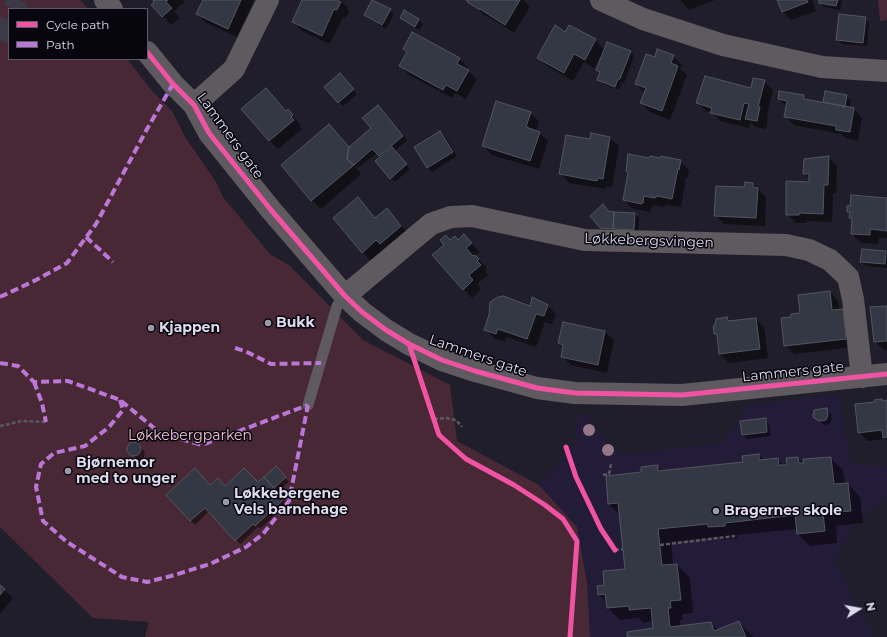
<!DOCTYPE html>
<meta charset="utf-8">
<style>
body{margin:0}
#map{position:relative;width:887px;height:637px;overflow:hidden;background:#201e2a;font-family:Montserrat,sans-serif}
canvas{display:block}
.legend{position:absolute;left:8px;top:8px;width:140px;height:52px;box-sizing:border-box;background:#07060f;border:1px solid #5d5b67;margin:0;padding:5px 7px;list-style:none;font-size:12px;color:#dedbec}
.legend li{display:flex;align-items:center;gap:8px;height:20px}
.legend b{width:20px;border:1px solid #5d5b67}
.north{position:absolute;left:839px;top:589px;width:40px;height:40px;-webkit-text-stroke:3px #07060f;paint-order:stroke;rotate:79deg;font-size:11px;font-weight:700;line-height:16px;text-align:center;color:#dedbec}
.north::after{content:'';display:block;margin:auto;width:14px;height:18px;background:#dedbec;clip-path:polygon(50% 0,100% 100%,50% 72%,0 100%)}
</style>
<div id="map">
<canvas width="887" height="637"></canvas>
<ul class="legend">
<li><b style="height:5px;background:#f153a3"></b>Cycle path</li>
<li><b style="height:5px;background:#ba77d6"></b>Path</li>
</ul>
<div class="north">N</div>
</div>
<script>
const ctx = document.querySelector('canvas').getContext('2d');
ctx.lineJoin = 'round';
function fillPath(path, color) { ctx.fillStyle = color; ctx.fill(path, 'evenodd'); }
const toPath = rows => new Path2D(rows.map(r => 'M' + r).join(''));
function strokePath(path, color, width, dash) { ctx.strokeStyle = color; ctx.lineWidth = width; ctx.lineCap = dash ? 'butt' : 'round'; ctx.setLineDash(dash || []); ctx.stroke(path); }
function label(font, color, halo, rows, align = 'center') {
  ctx.font = font + ' Montserrat,sans-serif'; ctx.lineWidth = 3; ctx.setLineDash([]); ctx.textBaseline = 'middle'; ctx.strokeStyle = halo; ctx.fillStyle = color; for (const [text, x, y, turn = 0] of rows) {
    ctx.save(); ctx.translate(x, y); ctx.rotate((+turn || 0) * Math.PI / 180); ctx.textAlign = isNaN(turn) ? turn : align; if (halo) ctx.strokeText(text, 0, 0); ctx.fillText(text, 0, 0); ctx.restore();
  }
}
const built = toPath([
 [840,394,846,439,851,464,887,466,887,496,852,528,835,563,875,637,590,637,587,583,577,527,539,485,575,443,577,414,586,415,613,449,626,454,723,443,732,432,745,406]
]);
const green = toPath([
 [0,0,80,0,88,9,9,9,9,59,127,59,153,92,172,111,185,137,216,182,223,197,270,254,290,266,363,340,450,385,457,441,539,485,577,527,587,583,590,637,145,637,149,622,93,618,0,527],
 [878,0,887,0,887,20,880,21]
]);
const shadow = toPath([
 [154,0,183,0,185,2,174,11,180,18,171,25,153,5,156,2],
 [204,0,254,0,237,37,206,23,197,14],
 [304,0,340,0,348,7,347,10,349,12,346,18,343,17,330,44,302,31,293,22],
 [373,0,390,10,394,14,386,29,370,19,365,15],
 [467,0,523,0,530,7,514,33,489,17,489,18,475,8],
 [680,0,715,0,689,10],
 [778,0,812,0,816,11,791,20,782,11],
 [820,0,842,0,840,10,824,7,820,3],
 [401,18,418,20,423,24,419,30,405,22],
 [865,18,869,22,867,46,842,44,837,40],
 [570,26,595,40,605,50,630,52,634,56,624,83,622,82,619,90,603,84,599,80,601,74,597,70,605,51,604,50,594,68,584,62,573,81,547,66,538,58,566,33],
 [413,33,460,59,468,68,467,70,477,79,466,99,455,93,452,98,409,75,400,66,408,53,404,49],
 [673,56,682,65,680,69,687,75,670,120,650,112,641,103,645,93,636,84,655,58],
 [344,78,357,94,343,106,338,102],
 [764,81,773,90,767,115,768,117,766,129,755,127,750,122,749,128,720,121,712,113,706,111,697,102,752,89],
 [266,89,301,125,299,126,302,129,278,149,269,140],
 [804,96,808,101,826,104,824,102,847,96,851,101,849,108,854,109,862,118,858,141,846,138,841,134,794,125,785,116,787,107,779,99],
 [382,111,407,140,395,151,410,169,395,182,390,178,381,157,377,153,358,168,356,165,356,168,361,174,321,209,312,200,349,147,372,128],
 [530,113,539,121,536,131,539,132,548,141,539,169,492,155,483,146],
 [440,132,445,136,457,156,432,172,428,168,416,148],
 [610,138,619,146,612,187,606,186,606,189,569,183,561,174,591,140],
 [829,157,837,166,836,194,833,193,832,222,807,221,807,223,796,223,787,214,810,183,810,179,804,174],
 [650,159,680,161,689,170,688,178,686,177,681,207,666,205,664,207,653,205,650,212,633,209,624,200],
 [753,184,766,197,765,226,724,224,715,215,745,188],
 [887,199,887,238,879,238,878,244,861,243,852,234,853,220,848,212],
 [366,207,376,219,395,218,409,235,371,261,362,252],
 [608,212,635,214,639,218,638,234,605,232,601,227],
 [464,236,480,252,475,256,487,268,485,270,488,275,477,284,481,289,472,298,464,289,450,241,459,241],
 [886,252,887,254,887,268,866,266,861,262],
 [830,292,838,301,840,311,842,310,851,319,854,347,794,354,785,345,792,318,801,314],
 [492,302,530,307,547,305,556,314,552,324,545,322,536,347,506,337,505,342,494,338,485,329],
 [887,307,887,350,884,350,875,342],
 [727,318,730,322,755,319,764,327,768,358,729,363,720,354,718,336,715,334],
 [563,323,605,332,614,340,607,373,571,365,562,356,564,348,559,343],
 [882,400,884,402,887,401,887,440,885,439,868,441,859,432,876,403],
 [826,409,831,414,832,419,830,424,824,425,814,415],
 [765,419,769,424,771,436,747,439,743,434],
 [134,443,139,445,145,452,144,457,141,459,137,459,129,451,129,447],
 [759,455,764,461,778,459,784,466,788,465,798,458,805,465,830,458,843,470,845,484,848,484,860,497,863,523,836,526,837,543,810,546,797,533,797,529,737,535,737,538,722,540,719,537,671,542,673,565,677,565,690,578,693,613,682,614,683,620,680,621,681,627,711,623,718,630,739,622,753,637,628,637,654,629,653,621,643,623,639,618,620,620,607,607,607,602,599,595,605,586,626,570,620,515,609,504,607,477,643,473,657,466,663,471,744,463],
 [280,472,289,482,277,492,287,504,260,529,258,527,240,544,209,511,195,525,167,495,210,486,225,487,258,484],
 [0,586,13,598,0,614]
]);
const building = toPath([
 [153,0,168,0,166,2,172,8,162,17,151,5,154,2,153,0],
 [203,0,241,0,228,29,196,14,203,0],
 [302,0,339,0,338,1,341,2,337,10,334,9,322,36,292,22,302,0],
 [372,0,391,9,382,25,364,15,372,0],
 [466,0,520,0,505,25,480,9,480,10,467,2,468,1,466,0],
 [777,0,807,0,808,2,782,12,777,0],
 [819,0,838,0,836,6,819,3,819,0],
 [404,10,419,19,415,27,400,18,404,10],
 [839,14,866,17,863,43,836,40,839,14],
 [555,25,565,32,569,25,596,39,585,60,574,54,564,73,537,58,555,25],
 [412,32,460,58,457,64,469,70,457,91,446,85,443,90,399,66,407,52,403,49,412,32],
 [607,42,631,51,620,79,618,79,615,87,597,80,600,72,596,70,607,42],
 [657,49,674,55,671,63,678,66,662,111,640,103,646,88,635,84,646,54,655,57,657,49],
 [340,73,354,89,338,103,324,87,340,73],
 [705,76,751,88,753,78,765,80,758,107,760,107,757,121,745,119,749,104,744,103,740,120,710,113,712,108,696,103,705,76],
 [266,88,286,111,288,109,293,115,291,117,294,120,269,141,241,109,266,88],
 [779,91,804,95,804,99,843,106,843,107,845,107,845,106,854,108,850,132,836,130,836,126,784,117,787,101,778,99,779,91],
 [825,91,847,95,845,107,843,107,843,106,823,102,825,91],
 [496,101,531,112,526,127,540,132,530,161,482,146,496,101],
 [378,105,403,136,379,156,372,149,354,165,347,159,349,147,371,128,362,118,378,105],
 [329,124,349,147,347,159,354,165,311,201,281,165,329,124],
 [440,131,453,152,427,168,414,147,440,131],
 [591,133,610,137,603,179,598,178,597,181,559,174,566,135,590,139,591,133],
 [392,147,407,164,390,179,375,161,392,147],
 [628,154,649,158,650,156,661,158,661,156,681,160,679,170,678,169,672,199,657,196,655,198,644,196,643,203,641,204,623,200,628,173,626,171,628,154],
 [829,156,828,185,824,185,823,214,799,213,799,215,786,215,786,181,809,182,809,174,803,174,804,159,829,156],
 [745,182,753,183,753,187,758,188,756,218,714,216,716,186,744,187,745,182],
 [851,195,887,198,887,231,870,229,870,235,851,234,852,218,849,218,850,212,847,212,847,206,850,206,851,195],
 [358,197,375,218,387,208,401,226,380,244,376,240,362,253,333,218,358,197],
 [603,204,608,211,614,212,613,229,600,228,590,216,603,204],
 [614,212,635,213,634,230,613,229,614,212],
 [464,234,472,243,466,248,473,256,475,255,479,259,477,261,481,265,469,275,473,280,463,290,432,255,444,245,440,240,446,235,450,240,455,236,458,240,464,234],
 [862,249,886,251,885,264,860,262,862,249],
 [830,291,832,310,843,309,846,339,784,346,781,318,791,317,791,314,800,313,798,295,830,291],
 [503,296,530,306,532,297,548,305,544,316,536,314,527,339,498,329,496,334,484,330,489,315,490,302,498,297,503,296],
 [887,306,887,341,874,342,870,307,887,306],
 [727,317,728,321,756,318,760,349,719,354,717,334,714,334,713,326,715,325,716,319,727,317],
 [563,322,605,331,598,365,561,357,563,345,558,343,563,322],
 [882,399,883,401,887,400,887,437,883,438,882,430,858,433,855,404,875,402,874,400,882,399],
 [827,408,828,415,826,420,819,421,814,418,813,416,814,410,827,408],
 [766,418,767,432,742,435,740,421,766,418],
 '127 449a7 7 0 1 1 14 0a7 7 0 1 1-14 0Z',
 [759,454,759,460,778,458,779,465,787,465,786,458,798,457,799,463,804,463,803,459,831,457,834,484,848,483,851,511,823,513,825,531,797,534,795,515,725,523,725,526,708,527,708,524,658,529,662,565,677,564,681,600,670,601,671,608,668,608,670,627,711,622,714,631,739,621,746,637,627,637,627,632,653,628,651,608,629,610,629,606,607,608,605,594,598,595,597,586,604,585,603,571,625,569,618,503,608,504,606,476,641,472,641,467,649,466,658,465,658,471,743,462,742,456,759,454],
 [276,466,286,477,274,488,264,477,276,466],
 [195,468,210,485,218,478,225,486,244,468,258,482,264,477,284,499,255,526,253,524,235,541,205,508,190,521,166,495,195,468],
 [0,585,5,589,0,595,0,585]
]);
const primaryTunnel = toPath([
 [14,9,18,0],
 [0,40,9,20]
]);
const path = toPath([
 [434,419,446,418,456,420,462,427],
 [0,426,22,421,46,422],
 [603,475,609,474,611,464],
 [660,545,735,536],
 [615,550,623,549]
]);
const lane = toPath([
 [308,405,337,306,345,296]
]);
const street = toPath([
 [105,0,112,9],
 [601,0,643,19,723,45,822,67,887,71],
 [147,52,173,84,194,105,209,133,271,210,345,296,362,312,386,330,409,344,442,360,475,371,537,388,575,393,682,395,887,374],
 [194,105,234,69,268,0],
 [345,296,431,224,451,217,472,216,585,240,786,245,809,250,830,260,848,277,853,299,862,377]
]);
const quiet = toPath([
 [86,237,113,262],
 [0,297,36,280,67,263,96,224,147,129,173,84],
 [235,348,245,351,271,364,321,363],
 [0,363,18,366,34,382,68,381,120,400,160,433,202,445,308,405],
 [34,382,42,403,46,422],
 [120,400,123,410,109,427,85,446,54,453,41,464,36,487,43,521,67,542,122,577,147,582,171,576,210,564,246,547,263,534,289,501,308,405]
]);
const cycleway = toPath([
 [147,52,173,84,194,105,209,133,271,210,345,296,362,312,386,330,409,344,442,360,475,371,537,388,575,393,682,395,887,374],
 [409,344,439,435,466,459,514,485,545,505,563,519,577,541,570,637],
 [566,447,576,477,601,529,615,550]
]);
const trees = [
 [589,430],
 [608,450]
];
const markers = [
 [268,323,4,"#9c99a8"],
 [151,328,4,"#9c99a8"],
 [68,471,4,"#9c99a8"],
 [226,502,4,"#9c99a8"],
 [716,511,4,"#9c99a8"]
];
const streetNames = [
 ["Lammers gate",230,136,54],
 ["Løkkebergsvingen",649,241,2],
 ["Lammers gate",478,356,19],
 ["Lammers gate",793,372,-6]
];
const poiNames = [
 ["Bukk",276,323],
 ["Kjappen",159,328],
 ["Bjørnemor",76,463],
 ["med to unger",76,479],
 ["Løkkebergene",234,494],
 ["Vels barnehage",234,510],
 ["Bragernes skole",724,511]
];
const parkNames = [
 ["Løkkebergparken",190,436]
];
fillPath(built, '#231c38');
fillPath(green, '#492836');
fillPath(shadow, '#0007');
fillPath(building, '#343845');
strokePath(building, '#53555f', 1);
strokePath(primaryTunnel, '#3c3a47', 22, [22, 11]);
strokePath(path, '#5a575d', 2.5, [4, 2]);
strokePath(lane, '#5e5a60', 11);
strokePath(street, '#5e5a60', 22);
strokePath(quiet, '#ba77d6', 4, [8, 4]);
strokePath(cycleway, '#f153a3', 5);
ctx.fillStyle = '#957786';
for (const [x, y] of trees) { ctx.beginPath(); ctx.arc(x, y, 6, 0, 2 * Math.PI); ctx.fill(); }
for (const [x, y, r, color] of markers) { const dot = new Path2D(); dot.arc(x, y, r, 0, 2 * Math.PI); ctx.fillStyle = color; ctx.fill(dot); strokePath(dot, '#07060f', 1.5); }
label('14px', '#dedbec', '#07060f', streetNames);
label('bold 14px', '#dedbec', '#07060f', poiNames, 'left');
label('14px', '#f5c0d2', '#07060f', parkNames);
</script>
